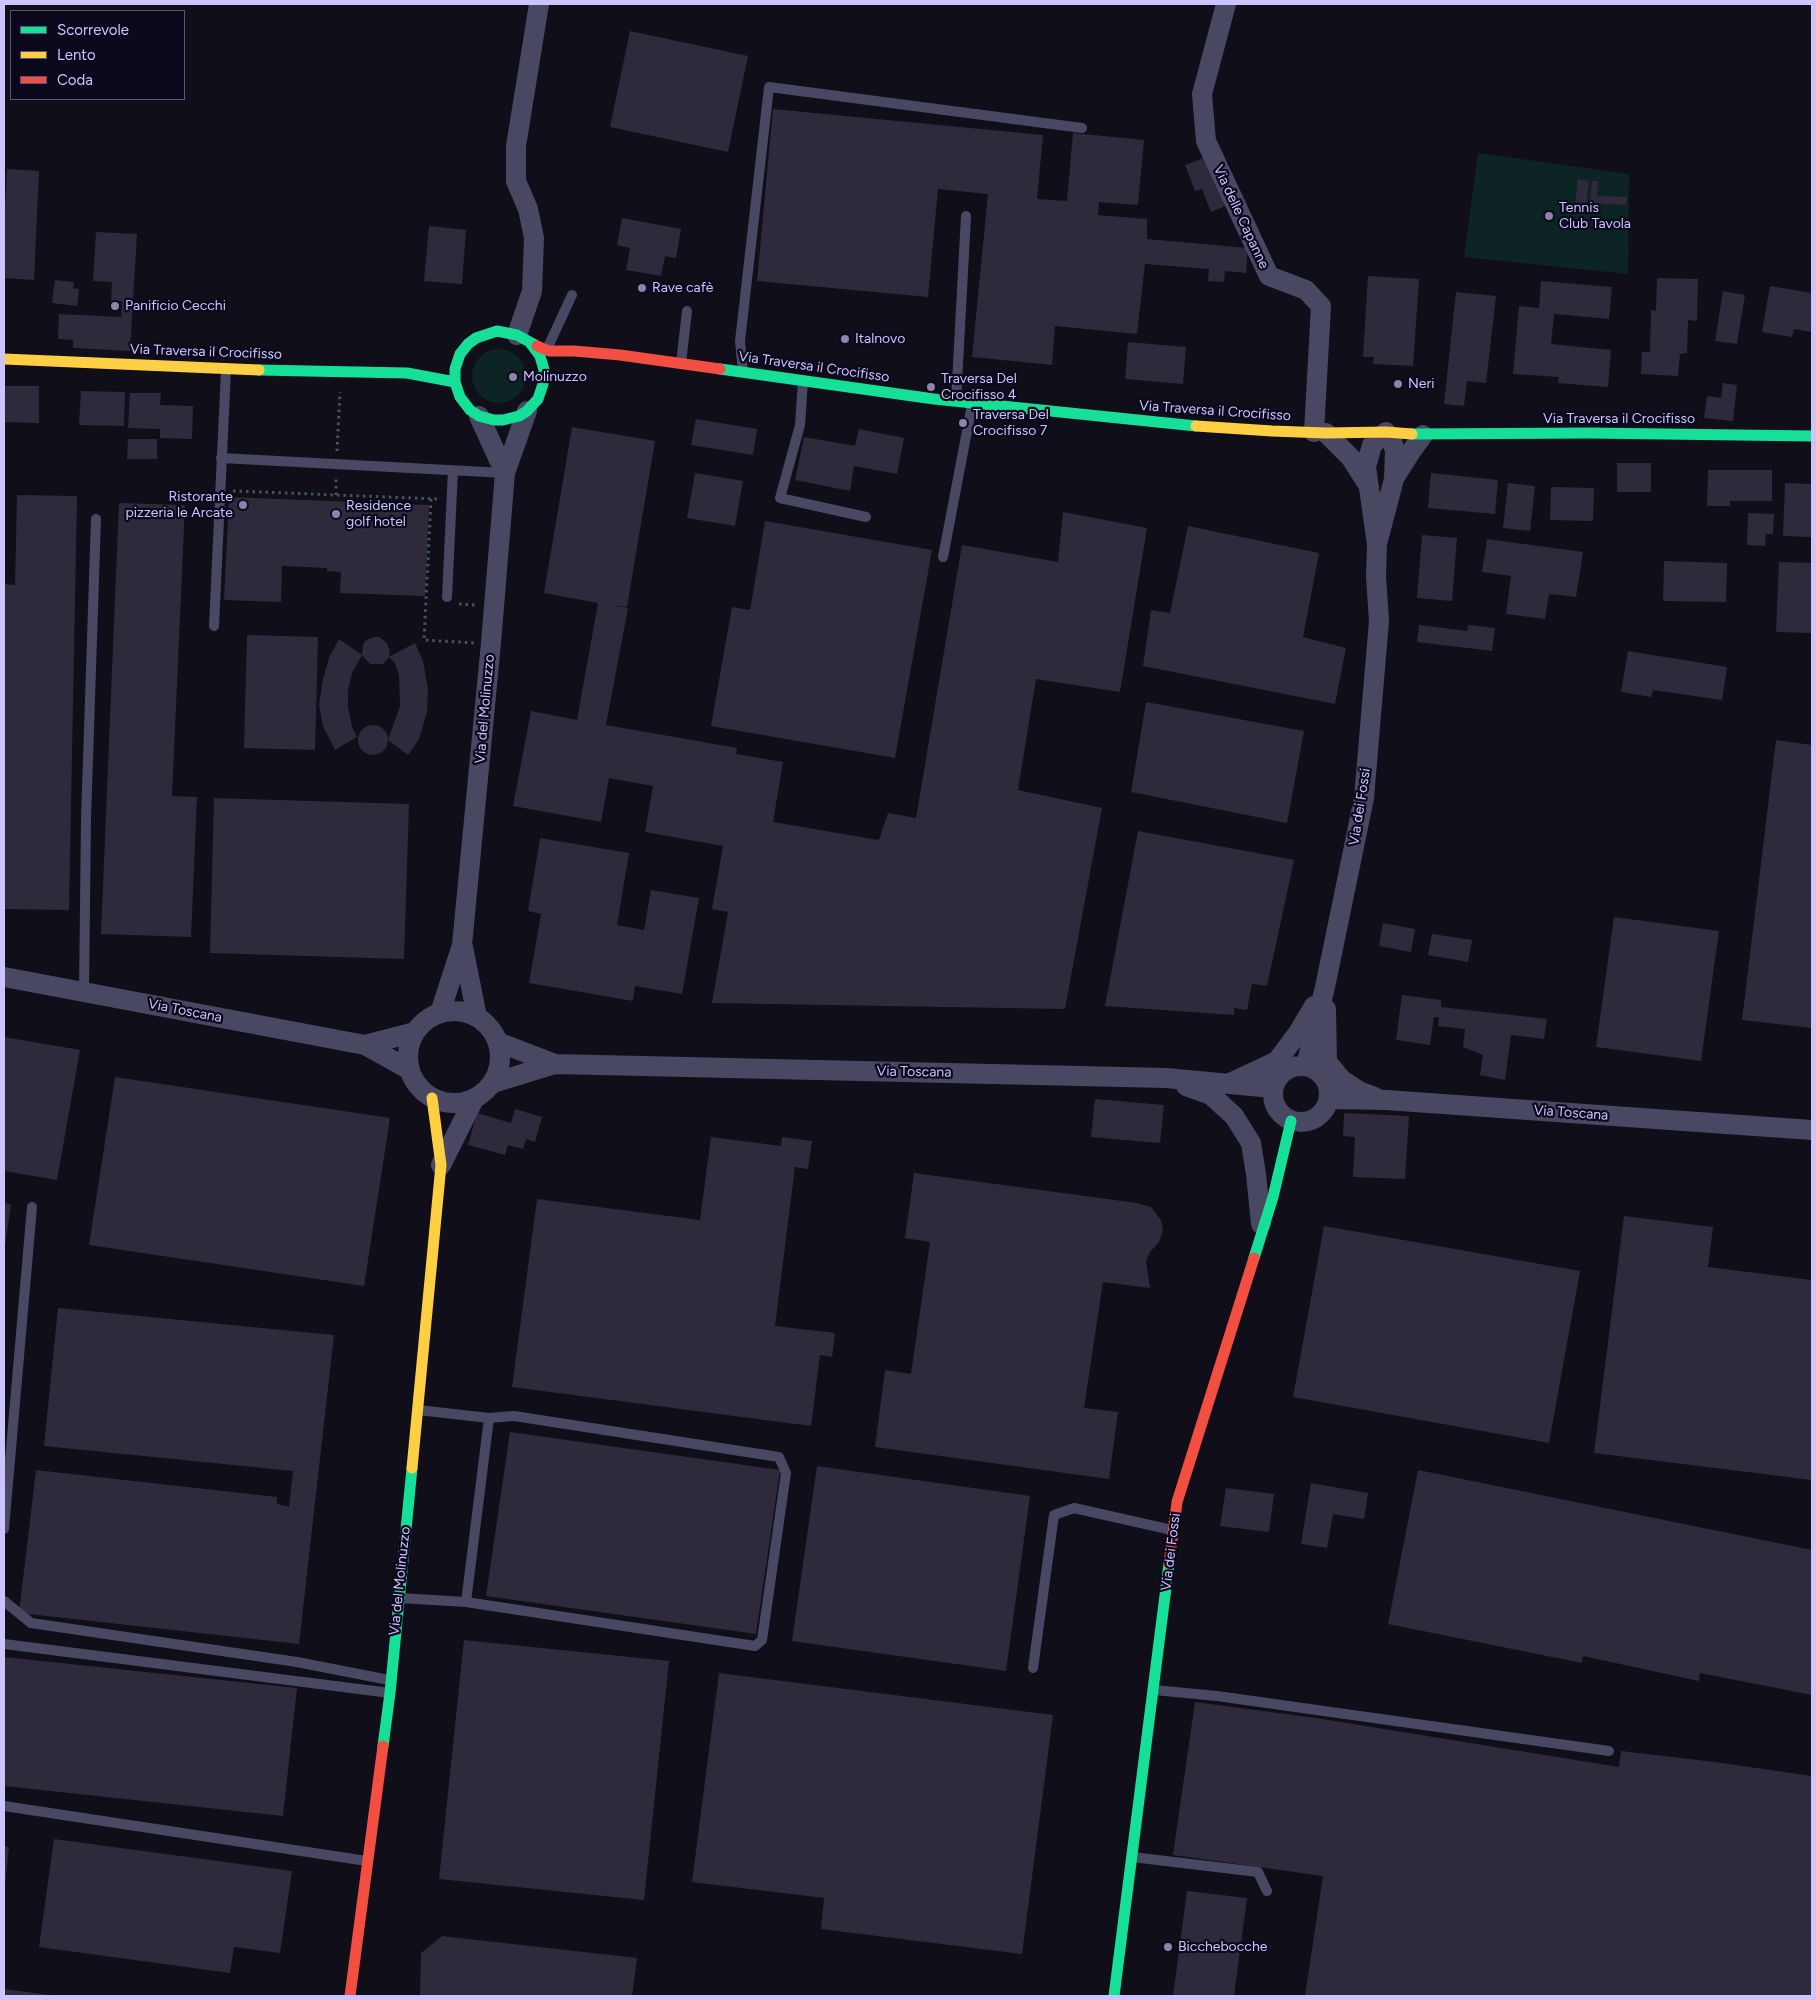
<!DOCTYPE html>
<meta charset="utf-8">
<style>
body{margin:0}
#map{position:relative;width:1816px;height:2000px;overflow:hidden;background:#100e18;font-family:Figtree,sans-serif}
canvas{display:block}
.frame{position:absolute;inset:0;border:5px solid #cbc5ff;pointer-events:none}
.legend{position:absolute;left:10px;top:10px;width:175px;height:90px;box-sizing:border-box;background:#0c091d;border:1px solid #585477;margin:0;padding:6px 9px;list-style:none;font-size:15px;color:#cbc5ff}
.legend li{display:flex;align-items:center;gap:10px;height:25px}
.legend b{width:25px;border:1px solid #585477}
</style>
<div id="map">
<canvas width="1816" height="2000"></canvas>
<div class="frame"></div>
<ul class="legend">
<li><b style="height:6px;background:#16e098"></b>Scorrevole</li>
<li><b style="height:6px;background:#ffcf43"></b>Lento</li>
<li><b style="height:6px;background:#f24e42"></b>Coda</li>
</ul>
</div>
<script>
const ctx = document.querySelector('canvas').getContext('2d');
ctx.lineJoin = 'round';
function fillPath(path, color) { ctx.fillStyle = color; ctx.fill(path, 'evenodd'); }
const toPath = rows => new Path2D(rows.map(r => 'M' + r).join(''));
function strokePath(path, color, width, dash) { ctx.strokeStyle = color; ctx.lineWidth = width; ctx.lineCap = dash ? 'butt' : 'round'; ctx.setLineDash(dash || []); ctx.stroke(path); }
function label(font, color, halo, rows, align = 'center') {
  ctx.font = font + ' Figtree,sans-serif'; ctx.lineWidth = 4.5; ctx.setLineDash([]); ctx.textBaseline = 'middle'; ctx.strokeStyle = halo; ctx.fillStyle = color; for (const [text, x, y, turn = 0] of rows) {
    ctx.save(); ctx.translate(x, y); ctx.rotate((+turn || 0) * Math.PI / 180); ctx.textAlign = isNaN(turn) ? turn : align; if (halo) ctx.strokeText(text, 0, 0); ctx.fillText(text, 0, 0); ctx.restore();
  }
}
const green = toPath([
 [1478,153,1629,174,1628,274,1464,257],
 '472 376a27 27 0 1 1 54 0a27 27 0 1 1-54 0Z'
]);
const building = toPath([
 [630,31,748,56,728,152,610,127],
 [773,109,1043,135,1037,199,1067,201,1073,133,1144,140,1138,205,1099,202,1098,215,1147,219,1147,239,1248,248,1246,273,1225,271,1224,282,1208,281,1209,269,1145,264,1137,334,1055,326,1052,365,972,357,988,194,938,189,928,297,757,281],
 [1209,156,1228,205,1211,212,1202,189,1195,191,1185,165],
 [7,169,39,171,34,280,4,278,4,221],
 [1578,179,1589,181,1585,215,1574,214],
 [1592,181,1598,181,1597,196,1627,197,1626,205,1590,203],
 [622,218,681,229,676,258,665,256,661,276,626,270,630,248,617,245],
 [429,226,466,230,462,284,424,281],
 [96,232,137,234,130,351,73,348,73,340,58,339,59,314,121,317,122,301,111,301,112,282,93,281],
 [1368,276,1419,279,1413,366,1373,364,1374,357,1363,357],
 [1657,278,1698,279,1697,321,1688,320,1687,353,1680,354,1678,376,1641,374,1642,352,1650,352,1651,310,1656,311],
 [55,280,74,282,73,288,79,289,77,306,52,303],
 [1541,281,1612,287,1609,319,1554,314,1551,344,1611,350,1608,387,1558,383,1559,377,1513,374,1519,306,1539,308],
 [1770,286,1812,293,1812,332,1794,329,1792,337,1762,332],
 [1723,291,1745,295,1737,344,1715,341],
 [1456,292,1496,296,1486,383,1467,381,1464,406,1444,404],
 [1128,342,1186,347,1183,384,1125,379],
 [1723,383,1737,385,1733,421,1704,418,1707,396,1721,398],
 [4,386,39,386,39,423,4,422],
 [81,391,125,392,124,426,79,425],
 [130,393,161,393,160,405,193,406,192,439,160,438,160,429,128,428],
 [696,419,757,429,753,455,691,445],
 [572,427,655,441,627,607,610,605,628,608,606,725,737,748,736,754,783,762,773,822,879,840,888,813,916,818,962,545,1058,562,1063,512,1147,528,1120,692,1036,679,1018,790,1102,808,1065,1009,712,1003,728,912,712,909,723,846,645,832,653,786,609,778,601,822,513,806,531,711,577,720,598,603,544,593],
 [859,429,904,438,897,474,854,466,850,491,795,480,804,437,855,446],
 [128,439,157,439,157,459,127,459],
 [1617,463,1651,463,1651,492,1617,492],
 [1708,470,1772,470,1772,501,1730,501,1730,506,1707,506],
 [695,473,743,481,735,526,687,518],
 [1431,473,1498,480,1495,514,1428,508],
 [1508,483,1535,486,1530,531,1503,528],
 [1785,483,1812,484,1812,537,1783,536],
 [1551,487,1594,488,1593,521,1550,520],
 [17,495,77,496,69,910,4,909,4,584,15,585],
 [229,497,429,505,425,596,340,593,341,572,327,571,327,568,282,566,281,602,224,600],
 [119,503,185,505,172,796,197,797,191,937,101,934],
 [1748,513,1774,514,1773,534,1766,534,1765,546,1747,545],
 [765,521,932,550,895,758,711,726,732,607,750,610],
 [1188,526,1319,553,1303,637,1346,648,1335,704,1143,666,1151,610,1170,613],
 [1422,535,1457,538,1452,601,1417,598],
 [1487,539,1583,552,1576,597,1549,594,1545,619,1506,614,1511,576,1482,572],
 [1664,561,1727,563,1726,602,1663,601],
 [1779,562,1812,563,1812,633,1776,632],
 [1419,625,1467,631,1468,625,1495,628,1492,651,1417,642],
 [247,635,318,637,315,750,244,748],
 [374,637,379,637,387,643,390,652,389,657,415,643,423,661,428,689,427,712,419,739,408,755,388,740,400,706,399,675,395,663,389,657,383,664,370,664,362,655,363,645,365,641],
 [339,639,362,655,352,673,348,690,348,707,352,727,357,737,335,750,323,726,319,705,323,679,329,658],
 [1628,651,1727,667,1722,700,1653,690,1651,697,1621,692],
 [1146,702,1304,731,1287,823,1131,792],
 '358 740a15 15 0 1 1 30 0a15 15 0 1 1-30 0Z',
 [1776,740,1812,745,1812,1028,1742,1020],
 [214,798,409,804,404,959,210,953],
 [1138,831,1294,860,1267,986,1252,984,1247,1010,1234,1008,1234,1015,1105,1006],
 [540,838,629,853,617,925,644,930,651,890,699,898,682,994,635,986,633,1001,529,983,541,914,528,911],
 [1614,917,1719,931,1701,1061,1596,1047],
 [1383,923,1415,929,1411,952,1379,946],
 [1432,934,1472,940,1468,962,1428,955],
 [1402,995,1441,1000,1441,1007,1547,1019,1544,1039,1511,1035,1505,1080,1480,1075,1483,1055,1463,1047,1465,1029,1438,1026,1439,1017,1434,1017,1430,1045,1396,1040],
 [4,1037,80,1050,57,1180,4,1171],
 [115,1077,390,1118,364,1286,89,1245],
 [1095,1099,1164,1105,1160,1143,1091,1137],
 [515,1109,542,1117,535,1142,526,1139,523,1149,508,1145,505,1155,468,1145,477,1113,511,1123],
 [1344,1113,1409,1116,1405,1179,1353,1177,1355,1137,1343,1136],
 [711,1137,781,1146,782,1137,812,1141,808,1169,795,1167,775,1326,835,1333,832,1357,820,1355,811,1426,512,1387,537,1199,700,1220],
 [914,1173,1137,1203,1151,1207,1161,1220,1163,1230,1159,1242,1150,1252,1146,1261,1150,1288,1103,1282,1084,1408,1118,1412,1109,1479,875,1447,885,1370,911,1374,930,1242,905,1238],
 [4,1203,11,1204,5,1247,4,1247],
 [1624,1216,1713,1227,1708,1267,1812,1280,1812,1480,1594,1453],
 [1324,1226,1580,1271,1549,1443,1293,1397],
 [58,1308,334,1335,299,1644,19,1613,36,1470,277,1497,277,1504,289,1507,293,1471,44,1446],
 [510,1432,780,1470,756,1634,486,1596],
 [817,1466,1030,1496,1006,1671,792,1641],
 [1418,1470,1812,1550,1812,1695,1700,1673,1699,1681,1583,1656,1582,1663,1388,1624],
 [1311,1483,1368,1493,1364,1519,1333,1514,1327,1548,1301,1544],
 [1226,1488,1274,1494,1269,1532,1220,1526],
 [464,1640,669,1661,644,1900,439,1879],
 [4,1657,297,1688,283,1816,4,1786],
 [719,1673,1053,1715,1022,1954,821,1929,824,1898,692,1882],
 [1195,1702,1316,1718,1619,1767,1621,1751,1715,1762,1812,1776,1812,1996,1305,1996,1323,1876,1173,1855],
 [54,1839,292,1871,280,1953,234,1947,230,1973,39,1947],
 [4,1846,9,1847,5,1885,4,1885],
 [1187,1891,1247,1898,1234,1996,1173,1996],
 [442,1936,637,1958,632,1996,420,1996,421,1953],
 [4,1989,50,1995,50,1996,4,1996]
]);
const path = toPath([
 [337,451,340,392],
 [233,491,439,499],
 [336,495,336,477],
 [431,499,424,640,474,643],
 [459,604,475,605]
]);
const lane = toPath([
 [547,349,572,295],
 [681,363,687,311],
 [743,372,740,341,769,87,1082,128],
 [803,381,800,425,780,498,866,517],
 [956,401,966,216],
 [221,458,505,473],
 [943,557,972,405],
 [447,597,453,470],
 [214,626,226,370],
 [84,992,86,819,96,519],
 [4,1529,32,1207],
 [399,1598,466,1602,489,1418,418,1410],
 [4,1601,31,1623,297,1662,389,1680],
 [466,1602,755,1646,762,1640,786,1473,779,1457,514,1416,489,1418],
 [4,1644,390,1693],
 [1033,1668,1054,1515,1074,1508,1172,1530],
 [1154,1690,1217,1696,1609,1751],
 [4,1806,367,1861],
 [1132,1857,1258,1872,1267,1891]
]);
const street = toPath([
 [1226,4,1202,94,1206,141,1269,276,1306,290,1321,306,1314,432],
 [517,335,532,291,534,238,528,209,516,181,516,146,539,4],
 [479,416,505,473],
 [1326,433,1351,458,1367,483],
 [1395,477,1410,453,1423,435],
 [463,947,477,1017],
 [4,977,365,1045,410,1070],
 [1326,1009,1327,1062,1342,1080,1359,1091,1375,1097],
 '408 1057a46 46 0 1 1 92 0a46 46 0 1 1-92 0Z',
 [440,1013,462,945,491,643,505,473,527,411],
 [498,1042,555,1064],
 [365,1045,415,1032],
 '1273 1094a28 28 0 1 1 56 0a28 28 0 1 1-56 0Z',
 [1306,1066,1325,987,1364,798,1379,621,1376,577,1377,544,1366,467,1372,445,1386,432,1392,441,1395,451,1394,479,1377,544],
 [493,1083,555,1064,1166,1078,1273,1088],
 [1230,1083,1277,1061,1298,1033,1314,1006],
 [1186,1086,1211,1095,1234,1116,1251,1143,1256,1174,1261,1224],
 [1330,1099,1386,1100,1812,1130],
 [441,1165,474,1099]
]);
const fast = toPath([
 [531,344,540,356,544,370,543,384,538,399,527,411,519,416,503,420,494,420,479,416,470,410,460,397,455,382,455,369,460,354,468,344,476,338,497,331,517,335,537,346],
 [720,369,934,399,1196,426],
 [259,370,407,373,455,382],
 [1412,434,1590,433,1812,436],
 [1254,1258,1273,1197,1291,1121],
 [383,1746,390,1693,412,1468],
 [1114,1996,1169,1564]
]);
const slow = toPath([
 [4,359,259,370],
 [1196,426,1272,431,1326,433,1386,432,1412,434],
 [412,1468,441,1165,432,1098]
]);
const jam = toPath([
 [537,346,549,351,574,351,620,355,720,369],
 [1169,1564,1177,1502,1254,1258],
 [350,1996,383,1746]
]);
const markers = [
 [1549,216,5,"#8a85ae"],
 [642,288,5,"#8a85ae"],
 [115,306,5,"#8a85ae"],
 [845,339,5,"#8a85ae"],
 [513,377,5,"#8a85ae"],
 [1398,384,5,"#8a85ae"],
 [931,387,5,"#8a85ae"],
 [963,423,5,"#8a85ae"],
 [243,505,5,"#8a85ae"],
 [336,514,5,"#8a85ae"],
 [1168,1947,5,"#8a85ae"]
];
const poiNames = [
 ["Tennis",1559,208],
 ["Club Tavola",1559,224],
 ["Rave cafè",652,288],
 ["Panificio Cecchi",125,306],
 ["Italnovo",855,339],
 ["Molinuzzo",523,377],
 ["Traversa Del",941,379],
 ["Crocifisso 4",941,395],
 ["Neri",1408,384],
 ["Traversa Del",973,415],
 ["Crocifisso 7",973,431],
 ["Ristorante",233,497,"right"],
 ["pizzeria le Arcate",233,513,"right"],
 ["Residence",346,506],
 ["golf hotel",346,522],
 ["Bicchebocche",1178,1947]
];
const streetNames = [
 ["Via delle Capanne",1241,217,65],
 ["Via Traversa il Crocifisso",206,352,2],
 ["Via Traversa il Crocifisso",814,367,8],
 ["Via Traversa il Crocifisso",1215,411,4],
 ["Via Traversa il Crocifisso",1619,419],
 ["Via del Molinuzzo",485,709,-85],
 ["Via dei Fossi",1360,807,-81],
 ["Via Toscana",185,1011,11],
 ["Via Toscana",914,1072,1],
 ["Via Toscana",1571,1113,4],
 ["Via dei Fossi",1171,1552,-83],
 ["Via del Molinuzzo",400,1581,-84]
];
fillPath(green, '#0d2424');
fillPath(building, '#2e2a3c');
strokePath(path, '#435563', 3, [2.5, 4]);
strokePath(lane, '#484862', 10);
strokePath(street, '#484862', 20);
strokePath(fast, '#16e098', 11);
strokePath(slow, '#ffcf43', 11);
strokePath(jam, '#f24e42', 11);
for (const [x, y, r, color] of markers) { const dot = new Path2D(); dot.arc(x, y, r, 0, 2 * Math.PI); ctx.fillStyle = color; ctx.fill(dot); strokePath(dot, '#0c091d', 2); }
label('14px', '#cbc5ff', '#0c091d', poiNames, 'left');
label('14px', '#cbc5ff', '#0c091d', streetNames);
</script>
